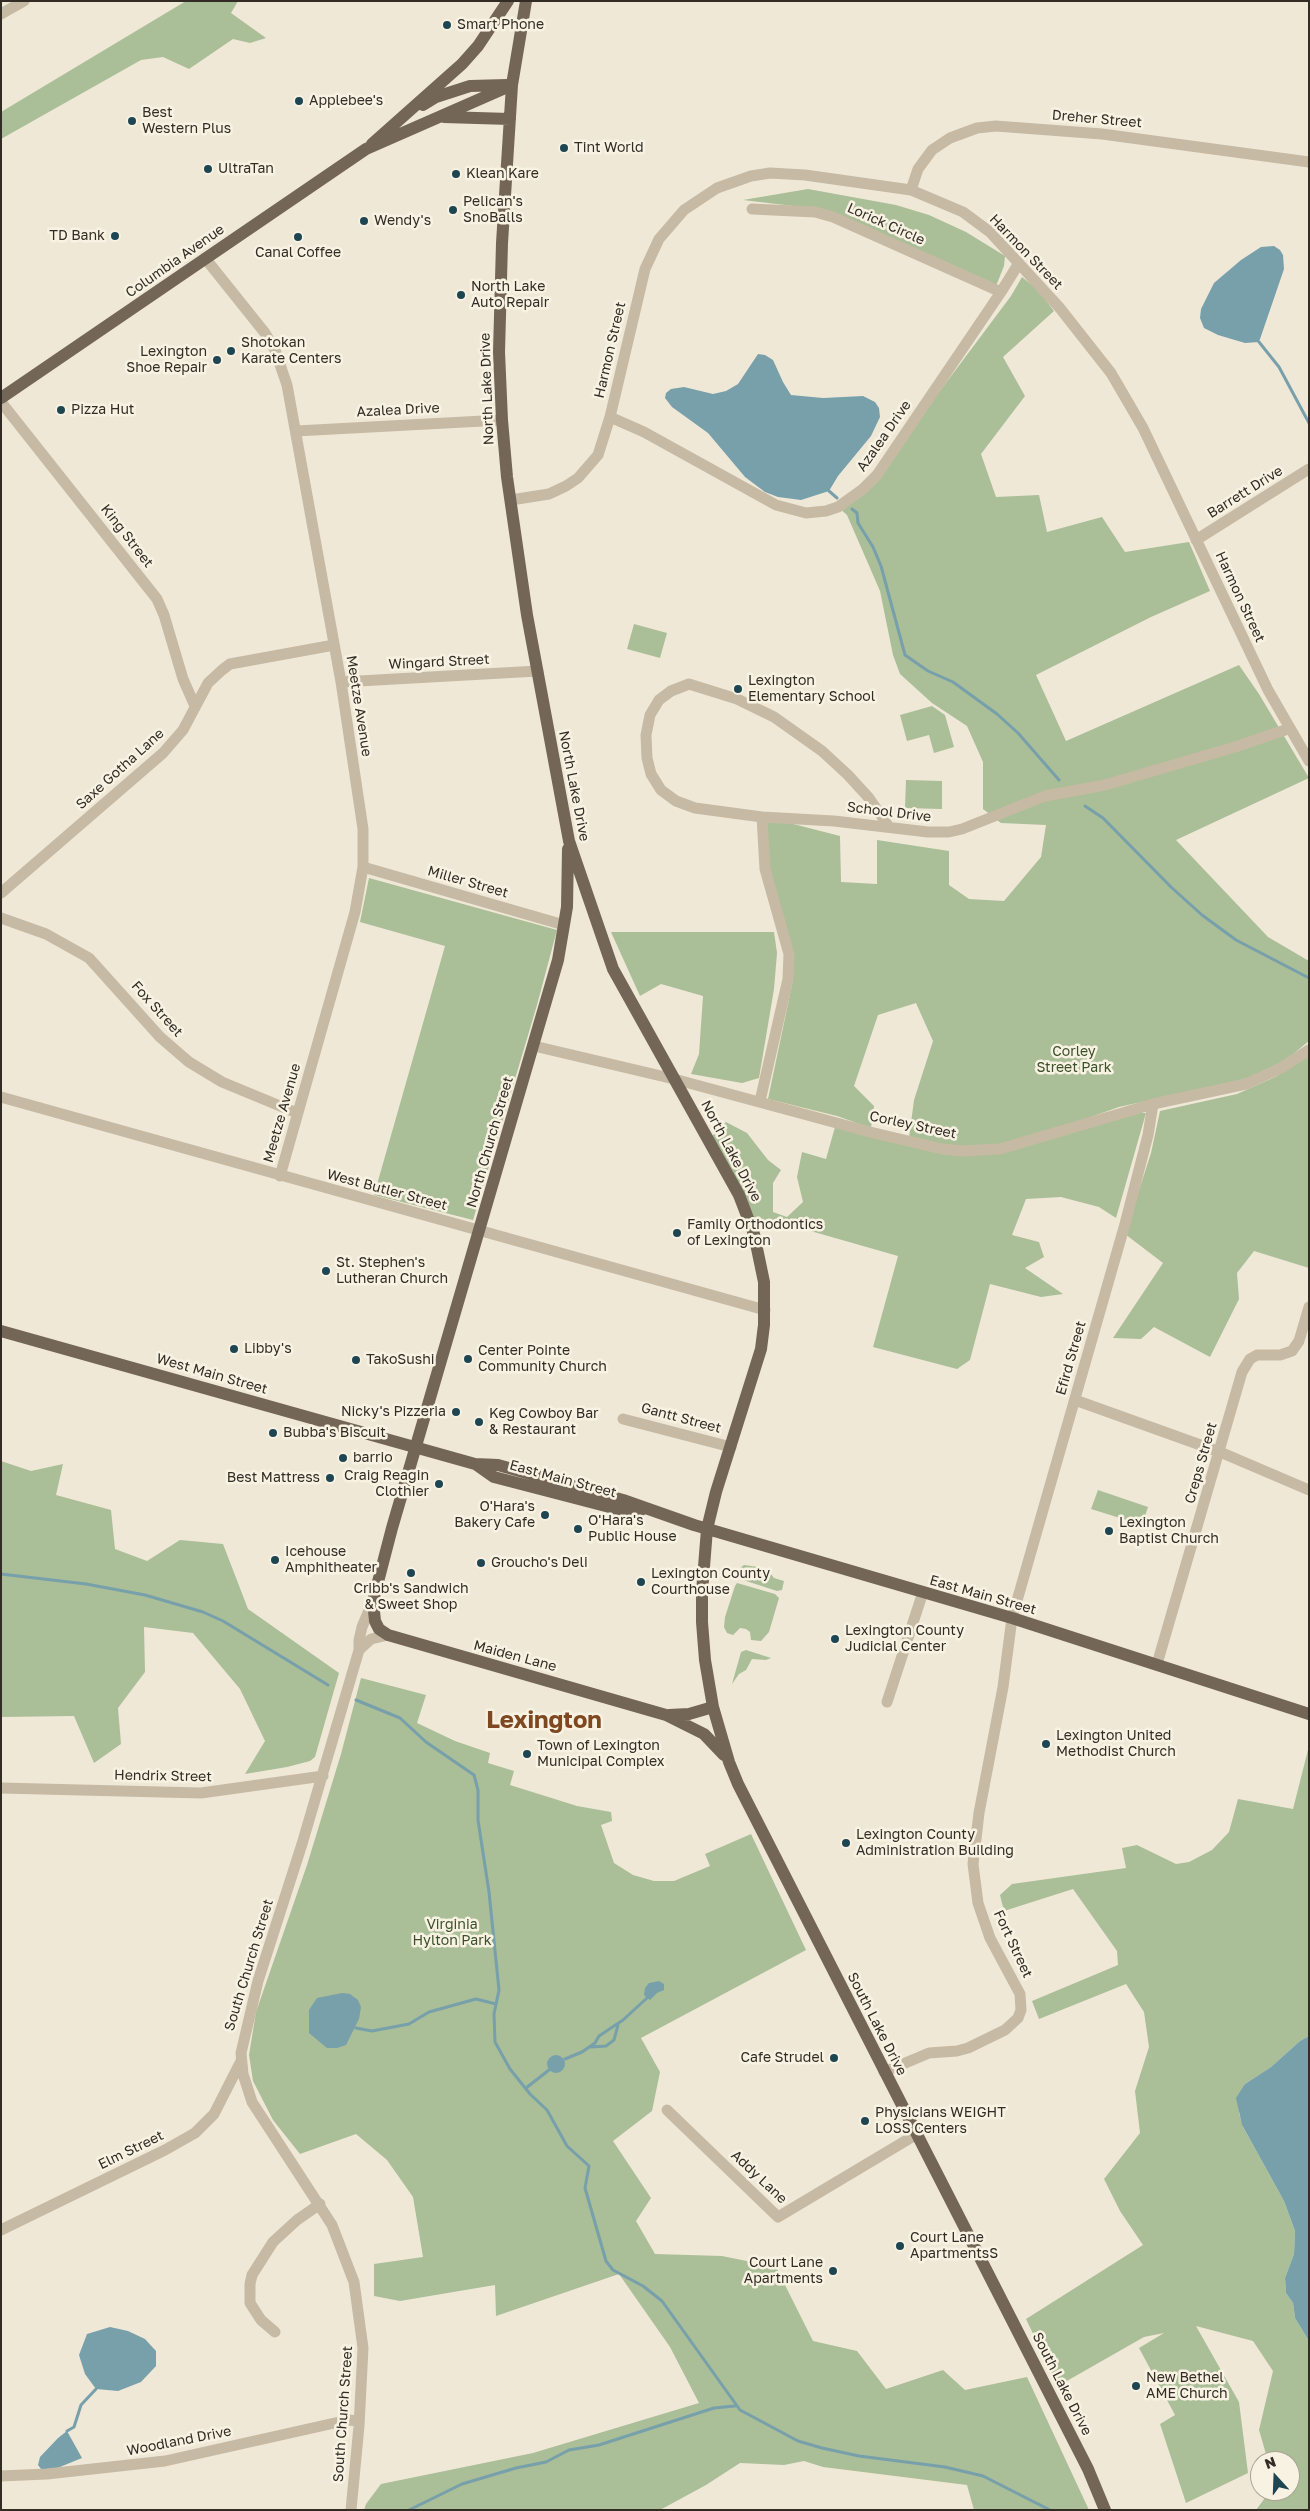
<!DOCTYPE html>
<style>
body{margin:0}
#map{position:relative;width:1310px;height:2511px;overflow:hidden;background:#f0e8d7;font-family:"Golos Text",sans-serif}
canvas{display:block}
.frame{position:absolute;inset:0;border:2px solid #322c25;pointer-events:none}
.north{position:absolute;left:1250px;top:2451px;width:50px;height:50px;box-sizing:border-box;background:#f8f2e3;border:1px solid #a9a397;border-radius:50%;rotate:340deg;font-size:14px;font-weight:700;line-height:20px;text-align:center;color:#322c25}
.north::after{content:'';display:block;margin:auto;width:18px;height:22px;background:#1d4552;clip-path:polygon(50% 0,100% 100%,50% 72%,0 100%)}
</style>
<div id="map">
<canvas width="1310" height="2511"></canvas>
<div class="frame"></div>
<div class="north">N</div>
</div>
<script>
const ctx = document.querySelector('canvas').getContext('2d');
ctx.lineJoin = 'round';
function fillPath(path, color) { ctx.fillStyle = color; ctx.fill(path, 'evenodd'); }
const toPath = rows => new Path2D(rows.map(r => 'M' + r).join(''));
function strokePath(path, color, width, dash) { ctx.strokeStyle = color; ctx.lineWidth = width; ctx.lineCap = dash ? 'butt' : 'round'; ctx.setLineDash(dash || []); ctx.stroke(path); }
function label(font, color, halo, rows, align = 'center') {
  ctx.font = font + ' "Golos Text",sans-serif'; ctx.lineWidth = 5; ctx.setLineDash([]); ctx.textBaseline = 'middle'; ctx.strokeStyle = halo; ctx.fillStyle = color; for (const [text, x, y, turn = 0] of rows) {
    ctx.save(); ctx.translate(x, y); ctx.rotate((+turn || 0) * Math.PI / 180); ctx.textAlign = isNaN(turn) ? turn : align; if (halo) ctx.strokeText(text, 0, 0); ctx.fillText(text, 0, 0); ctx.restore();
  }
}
const green = toPath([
 [186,1,238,1,231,13,266,38,250,43,233,39,189,69,163,57,141,60,1,139,1,112],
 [808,189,896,205,929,215,966,232,1005,256,1004,266,996,286,818,209,743,200],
 [1022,277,1038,290,1054,311,1003,357,1025,396,981,454,996,497,1039,495,1047,532,1102,517,1125,552,1189,542,1210,591,1151,617,1036,675,1066,741,1239,665,1259,694,1309,778,1176,840,1268,937,1309,961,1309,1041,1282,1063,1245,1079,1119,1107,1020,1142,962,1150,909,1138,914,1100,933,1041,916,1003,878,1015,854,1086,874,1106,871,1128,837,1116,768,1099,793,980,771,885,766,817,840,836,841,882,877,884,877,840,949,851,949,885,969,899,1004,901,1041,857,1046,825,1001,823,983,809,983,762,967,726,932,703,900,674,893,655,880,591,847,515,838,507,877,475,1011,296],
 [634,624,667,633,660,658,627,649],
 [932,706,945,715,954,747,934,753,929,735,907,741,900,715],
 [906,780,942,781,942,809,905,808],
 [369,878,557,930,537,1005,473,1220,374,1195,445,946,360,922],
 [611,932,774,932,777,953,774,989,759,1078,742,1083,691,1074,699,1054,703,996,661,984,640,996],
 [1309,1056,1309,1268,1254,1251,1237,1273,1239,1299,1210,1357,1154,1327,1141,1339,1113,1338,1163,1263,1125,1234,1151,1153,1160,1111,1237,1094,1275,1077],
 [1139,1113,1146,1113,1116,1218,1099,1207,1061,1197,1026,1199,1012,1235,1039,1242,1044,1257,1025,1268,1063,1294,1041,1297,990,1284,970,1360,957,1369,873,1347,898,1256,793,1226,763,1227,754,1234,709,1139,726,1122,747,1133,768,1160,781,1170,773,1183,773,1212,787,1217,803,1202,797,1177,802,1152,826,1159,835,1127,962,1153],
 [1,1461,31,1471,63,1464,56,1495,111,1510,115,1549,147,1561,180,1540,223,1544,248,1609,339,1673,315,1757,310,1761,287,1767,245,1774,265,1741,240,1689,193,1633,144,1627,145,1672,118,1708,121,1744,94,1763,74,1716,1,1717],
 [1098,1490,1148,1507,1144,1519,1138,1517,1136,1523,1091,1509],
 [744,1565,758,1567,770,1573,774,1578,784,1581,782,1590,777,1591,740,1579,730,1569,737,1570],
 [737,1583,775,1594,779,1598,769,1632,761,1641,751,1640,750,1632,746,1629,740,1628,733,1635,727,1633,724,1627,725,1617,735,1586],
 [746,1650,771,1658,766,1660,752,1659,746,1670,739,1674,732,1684,741,1652],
 [361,1678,426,1695,417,1723,455,1741,490,1753,488,1763,514,1771,510,1785,577,1806,611,1812,612,1821,601,1825,614,1863,633,1875,654,1881,674,1881,710,1866,705,1854,751,1834,806,1950,641,2038,660,2072,652,2111,613,2141,651,2198,636,2221,655,2254,722,2256,776,2267,813,2341,857,2351,886,2389,943,2370,965,2390,1027,2377,1089,2510,974,2510,967,2485,823,2467,804,2461,784,2465,740,2463,706,2485,660,2510,364,2510,366,2504,381,2484,533,2453,699,2403,670,2347,619,2274,496,2316,495,2285,400,2301,374,2296,374,2264,423,2257,413,2197,387,2160,356,2134,300,2154,273,2120,253,2081,249,2055,256,2012,307,1865,341,1754],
 [1309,1746,1309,2036,1300,2041,1271,2067,1245,2084,1239,2113,1243,2127,1284,2201,1295,2231,1294,2254,1285,2278,1286,2293,1293,2303,1295,2318,1309,2341,1309,2510,1256,2510,1270,2491,1290,2491,1290,2461,1268,2461,1259,2430,1273,2371,1253,2341,1196,2326,1239,2402,1248,2473,1186,2503,1160,2424,1175,2415,1139,2348,1164,2333,1144,2337,1058,2386,1026,2319,1143,2245,1120,2211,1104,2179,1140,2133,1135,2091,1149,2047,1144,2012,1126,1984,1039,2019,1032,2001,1118,1965,1117,1951,1073,1889,1004,1911,1000,1895,1012,1884,1126,1868,1122,1848,1137,1845,1176,1864,1189,1862,1212,1850,1229,1832,1238,1799,1293,1809]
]);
const water = toPath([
 [1274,246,1280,250,1283,255,1284,269,1259,342,1245,343,1218,335,1204,328,1200,318,1201,309,1214,283,1241,260,1261,247],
 [758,354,765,355,773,360,783,382,791,395,823,398,863,396,875,402,879,408,880,417,871,436,838,476,829,491,801,500,778,497,765,492,745,477,708,433,672,407,665,398,666,393,671,389,684,387,713,394,726,391,738,384],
 [659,1981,664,1984,664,1990,657,1993,650,2000,647,1998,644,1995,645,1988,649,1983],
 [342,1993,350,1994,358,2000,361,2007,359,2019,346,2045,337,2048,327,2048,309,2033,309,2010,317,1998],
 [1309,2036,1309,2341,1295,2318,1293,2303,1286,2293,1285,2278,1294,2254,1295,2231,1284,2201,1242,2125,1236,2098,1245,2084,1271,2067,1300,2041],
 '547 2064a9 9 0 1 1 18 0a9 9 0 1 1-18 0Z',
 [110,2327,128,2331,145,2339,156,2351,156,2366,141,2382,118,2391,96,2389,85,2374,79,2355,87,2334],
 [67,2431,82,2458,50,2471,41,2469,38,2465,40,2457,58,2438]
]);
const stream = toPath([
 [1259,342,1279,367,1309,423],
 [829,491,837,498],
 [852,509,857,513,858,523,873,547,881,566,905,655,928,671,953,682,997,714,1018,733,1059,780],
 [1085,806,1103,818,1171,887,1202,915,1236,940,1309,978],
 [1,1574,86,1584,145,1595,203,1612,223,1621,328,1685],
 [356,1700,400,1718,426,1742,474,1775,478,1790,478,1820,489,1892,499,1990,494,2014,495,2042,510,2069,530,2094,547,2110,567,2146,589,2166,585,2188,606,2261,613,2270,643,2286,662,2301,740,2410,798,2441,822,2448,859,2456,945,2467,983,2476,1050,2510],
 [356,2028,372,2031,409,2024,429,2012,476,1999,496,2004],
 [591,2047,606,2046,614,2040,618,2025],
 [565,2059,582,2052,595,2043,599,2036,623,2020,647,1998],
 [526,2088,549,2070],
 [67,2431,74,2427,81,2405,96,2389],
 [409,2510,462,2484,516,2468,546,2462,569,2450,599,2445,714,2408,735,2406]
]);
const minor = toPath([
 [1,14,24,1],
 [911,190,918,169,932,150,950,138,977,128,996,126,1102,134,1309,162],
 [752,209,815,212,833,217,1001,292],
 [205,258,265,333,275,350,287,385,341,682,363,829,363,867,355,912,280,1176],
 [1,402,157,599,164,615,183,679,195,706],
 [610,417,644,432,776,505,806,513,826,511,838,507,863,489,877,475,1001,292,1019,263],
 [296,431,502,420],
 [511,500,549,494,566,486,578,478,598,455,610,417,645,269,659,239,684,210,717,188,751,176,770,173,805,175,911,190,963,212,990,232,1059,307,1111,373,1143,428,1268,690,1309,761],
 [1196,540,1309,469],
 [341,682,538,671],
 [762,817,695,808,676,801,661,790,651,774,647,758,646,735,650,715,659,700,671,691,689,684,737,699,774,717,822,751,848,775,869,798,889,827],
 [363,867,564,925],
 [1,893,163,753,183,730,208,683,222,670,230,664,334,645],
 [1,918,46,934,89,958,160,1037,189,1062,222,1082,297,1113],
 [534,1046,674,1079,870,1132,942,1149,962,1151,1000,1149,1153,1104,1246,1084,1281,1068,1309,1050],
 [1,1097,765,1310],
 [760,1101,788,979,789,954,765,869,762,817,834,821,928,832,949,832,962,829,1045,796,1105,785,1235,747,1288,729],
 [1075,1400,1220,1452,1309,1490],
 [623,1419,731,1447],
 [359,1650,371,1639,388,1635],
 [1157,1664,1242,1372,1250,1359,1257,1355,1280,1355,1292,1351,1299,1341,1309,1307],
 [887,1702,923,1592],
 [1,1788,201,1793,323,1776],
 [884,2072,929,2053,957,2051,968,2048,1005,2030,1018,2018,1021,2010,1020,1994,990,1938,978,1903,973,1864,979,1813,1003,1687,1012,1618,1125,1224,1148,1135,1153,1104],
 [667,2110,778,2217,917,2134],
 [1,2230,165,2150,195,2133,214,2114,241,2061],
 [275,2332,261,2320,250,2303,250,2284,252,2275,273,2242,297,2220,320,2204],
 [1,2476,47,2474,165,2461,348,2420,359,2421],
 [351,2510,359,2426,363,2348,354,2282,332,2225,252,2102,243,2074,241,2053,258,1981,302,1844,359,1650,359,1640,362,1627,373,1601]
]);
const major = toPath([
 [526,1,512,85,502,243,499,352,502,420,507,477,527,615,569,841,613,969,739,1195,754,1234,764,1282,764,1325,761,1349,716,1492,707,1529,702,1592,702,1622,705,1660,713,1707,729,1762,738,1784,1044,2383,1088,2469,1105,2510],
 [423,105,436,97,470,86,507,85],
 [444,117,510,119],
 [372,144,462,64,478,46,508,1],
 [1,398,366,149,512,85],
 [568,849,567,907,558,960,392,1528,373,1601,375,1621,379,1629,388,1635,666,1715,704,1734,724,1755],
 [1,1331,475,1464,498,1465,623,1500,694,1525,1012,1618,1309,1714],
 [477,1465,494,1477,621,1510,641,1510],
 [669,1715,689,1714,713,1707]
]);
const markers = [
 [447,25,5,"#1d4552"],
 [299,101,5,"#1d4552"],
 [132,121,5,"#1d4552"],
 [564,148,5,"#1d4552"],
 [208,169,5,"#1d4552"],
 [456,174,5,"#1d4552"],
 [453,210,5,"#1d4552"],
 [364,221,5,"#1d4552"],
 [115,236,5,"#1d4552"],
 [298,237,5,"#1d4552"],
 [461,295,5,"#1d4552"],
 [231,351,5,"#1d4552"],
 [217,360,5,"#1d4552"],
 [61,410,5,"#1d4552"],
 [738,689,5,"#1d4552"],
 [677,1233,5,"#1d4552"],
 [326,1271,5,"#1d4552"],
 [234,1349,5,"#1d4552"],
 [468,1359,5,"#1d4552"],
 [356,1360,5,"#1d4552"],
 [456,1412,5,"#1d4552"],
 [479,1422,5,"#1d4552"],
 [273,1433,5,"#1d4552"],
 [343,1458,5,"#1d4552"],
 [330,1478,5,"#1d4552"],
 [439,1484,5,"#1d4552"],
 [545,1515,5,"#1d4552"],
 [578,1529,5,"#1d4552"],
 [1109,1531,5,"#1d4552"],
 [275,1560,5,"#1d4552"],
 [481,1563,5,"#1d4552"],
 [411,1573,5,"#1d4552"],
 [641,1582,5,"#1d4552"],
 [835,1639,5,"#1d4552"],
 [1046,1744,5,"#1d4552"],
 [527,1754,5,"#1d4552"],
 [846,1843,5,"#1d4552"],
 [834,2058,5,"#1d4552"],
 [865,2121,5,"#1d4552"],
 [900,2246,5,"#1d4552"],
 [833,2271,5,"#1d4552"],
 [1136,2386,5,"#1d4552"]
];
const poiNames = [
 ["Smart Phone",457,25],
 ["Applebee's",309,101],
 ["Best",142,113],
 ["Western Plus",142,129],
 ["Tint World",574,148],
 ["UltraTan",218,169],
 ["Klean Kare",466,174],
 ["Pelican's",463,202],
 ["SnoBalls",463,218],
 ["Wendy's",374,221],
 ["TD Bank",105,236,"right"],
 ["Canal Coffee",298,253,"center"],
 ["North Lake",471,287],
 ["Auto Repair",471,303],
 ["Shotokan",241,343],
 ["Karate Centers",241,359],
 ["Lexington",207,352,"right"],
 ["Shoe Repair",207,368,"right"],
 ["Pizza Hut",71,410],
 ["Lexington",748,681],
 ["Elementary School",748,697],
 ["Family Orthodontics",687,1225],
 ["of Lexington",687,1241],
 ["St. Stephen's",336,1263],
 ["Lutheran Church",336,1279],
 ["Libby's",244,1349],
 ["Center Pointe",478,1351],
 ["Community Church",478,1367],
 ["TakoSushi",366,1360],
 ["Nicky's Pizzeria",446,1412,"right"],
 ["Keg Cowboy Bar",489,1414],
 ["& Restaurant",489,1430],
 ["Bubba's Biscuit",283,1433],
 ["barrio",353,1458],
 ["Craig Reagin",429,1476,"right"],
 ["Clothier",429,1492,"right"],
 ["Best Mattress",320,1478,"right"],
 ["O'Hara's",535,1507,"right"],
 ["Bakery Cafe",535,1523,"right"],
 ["O'Hara's",588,1521],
 ["Public House",588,1537],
 ["Lexington",1119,1523],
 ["Baptist Church",1119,1539],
 ["Icehouse",285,1552],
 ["Amphitheater",285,1568],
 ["Groucho's Deli",491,1563],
 ["Lexington County",651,1574],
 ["Courthouse",651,1590],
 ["Cribb's Sandwich",411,1589,"center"],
 ["& Sweet Shop",411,1605,"center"],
 ["Lexington County",845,1631],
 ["Judicial Center",845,1647],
 ["Lexington United",1056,1736],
 ["Methodist Church",1056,1752],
 ["Town of Lexington",537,1746],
 ["Municipal Complex",537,1762],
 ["Lexington County",856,1835],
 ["Administration Building",856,1851],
 ["Cafe Strudel",824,2058,"right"],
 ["Physicians WEIGHT",875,2113],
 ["LOSS Centers",875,2129],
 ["Court Lane",910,2238],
 ["ApartmentsS",910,2254],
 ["Court Lane",823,2263,"right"],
 ["Apartments",823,2279,"right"],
 ["New Bethel",1146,2378],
 ["AME Church",1146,2394]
];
const streetNames = [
 ["Dreher Street",1097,119,5],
 ["Lorick Circle",886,224,24],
 ["Harmon Street",1026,252,46],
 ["Columbia Avenue",175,261,-35],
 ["Harmon Street",610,350,-77],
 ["North Lake Drive",487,389,-92],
 ["Azalea Drive",398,410,-3],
 ["Azalea Drive",884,436,-55],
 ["Barrett Drive",1245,492,-32],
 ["King Street",127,536,52],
 ["Harmon Street",1240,597,65],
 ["Wingard Street",439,662,-3],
 ["Meetze Avenue",359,706,81],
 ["Saxe Gotha Lane",120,769,-42],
 ["North Lake Drive",574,786,79],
 ["School Drive",889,812,7],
 ["Miller Street",468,882,16],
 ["Fox Street",157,1009,48],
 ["Meetze Avenue",282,1113,-74],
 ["Corley Street",913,1125,12],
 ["North Church Street",490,1142,-74],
 ["North Lake Drive",731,1151,62],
 ["West Butler Street",387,1190,15],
 ["Efird Street",1071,1358,-74],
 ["West Main Street",212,1374,16],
 ["Gantt Street",681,1418,15],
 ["Creps Street",1201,1463,-74],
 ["East Main Street",563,1479,15],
 ["East Main Street",983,1595,16],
 ["Maiden Lane",515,1656,15],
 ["Hendrix Street",163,1776,1],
 ["Fort Street",1013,1944,65],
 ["South Church Street",249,1965,-73],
 ["South Lake Drive",877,2024,63],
 ["Elm Street",131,2150,-26],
 ["Addy Lane",759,2177,43],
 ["South Lake Drive",1062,2384,63],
 ["South Church Street",343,2414,-86],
 ["Woodland Drive",179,2441,-11]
];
const parkNames = [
 ["Corley",1074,1052],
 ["Street Park",1074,1068],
 ["Virginia",452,1925],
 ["Hylton Park",452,1941]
];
const townNames = [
 ["Lexington",544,1720]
];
fillPath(green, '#aabe98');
fillPath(water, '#77a0ab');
strokePath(stream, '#77a0ab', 3);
strokePath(minor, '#c7baa4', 11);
strokePath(major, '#746657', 12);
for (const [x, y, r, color] of markers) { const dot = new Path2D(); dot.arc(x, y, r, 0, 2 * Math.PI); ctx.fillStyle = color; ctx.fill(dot); strokePath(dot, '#f8f2e3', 2); }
label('14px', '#322c25', '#f8f2e3', poiNames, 'left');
label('14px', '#322c25', '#f8f2e3', streetNames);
label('14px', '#3b502a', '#f8f2e3', parkNames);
label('bold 24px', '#7e4821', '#f8f2e3', townNames);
</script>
